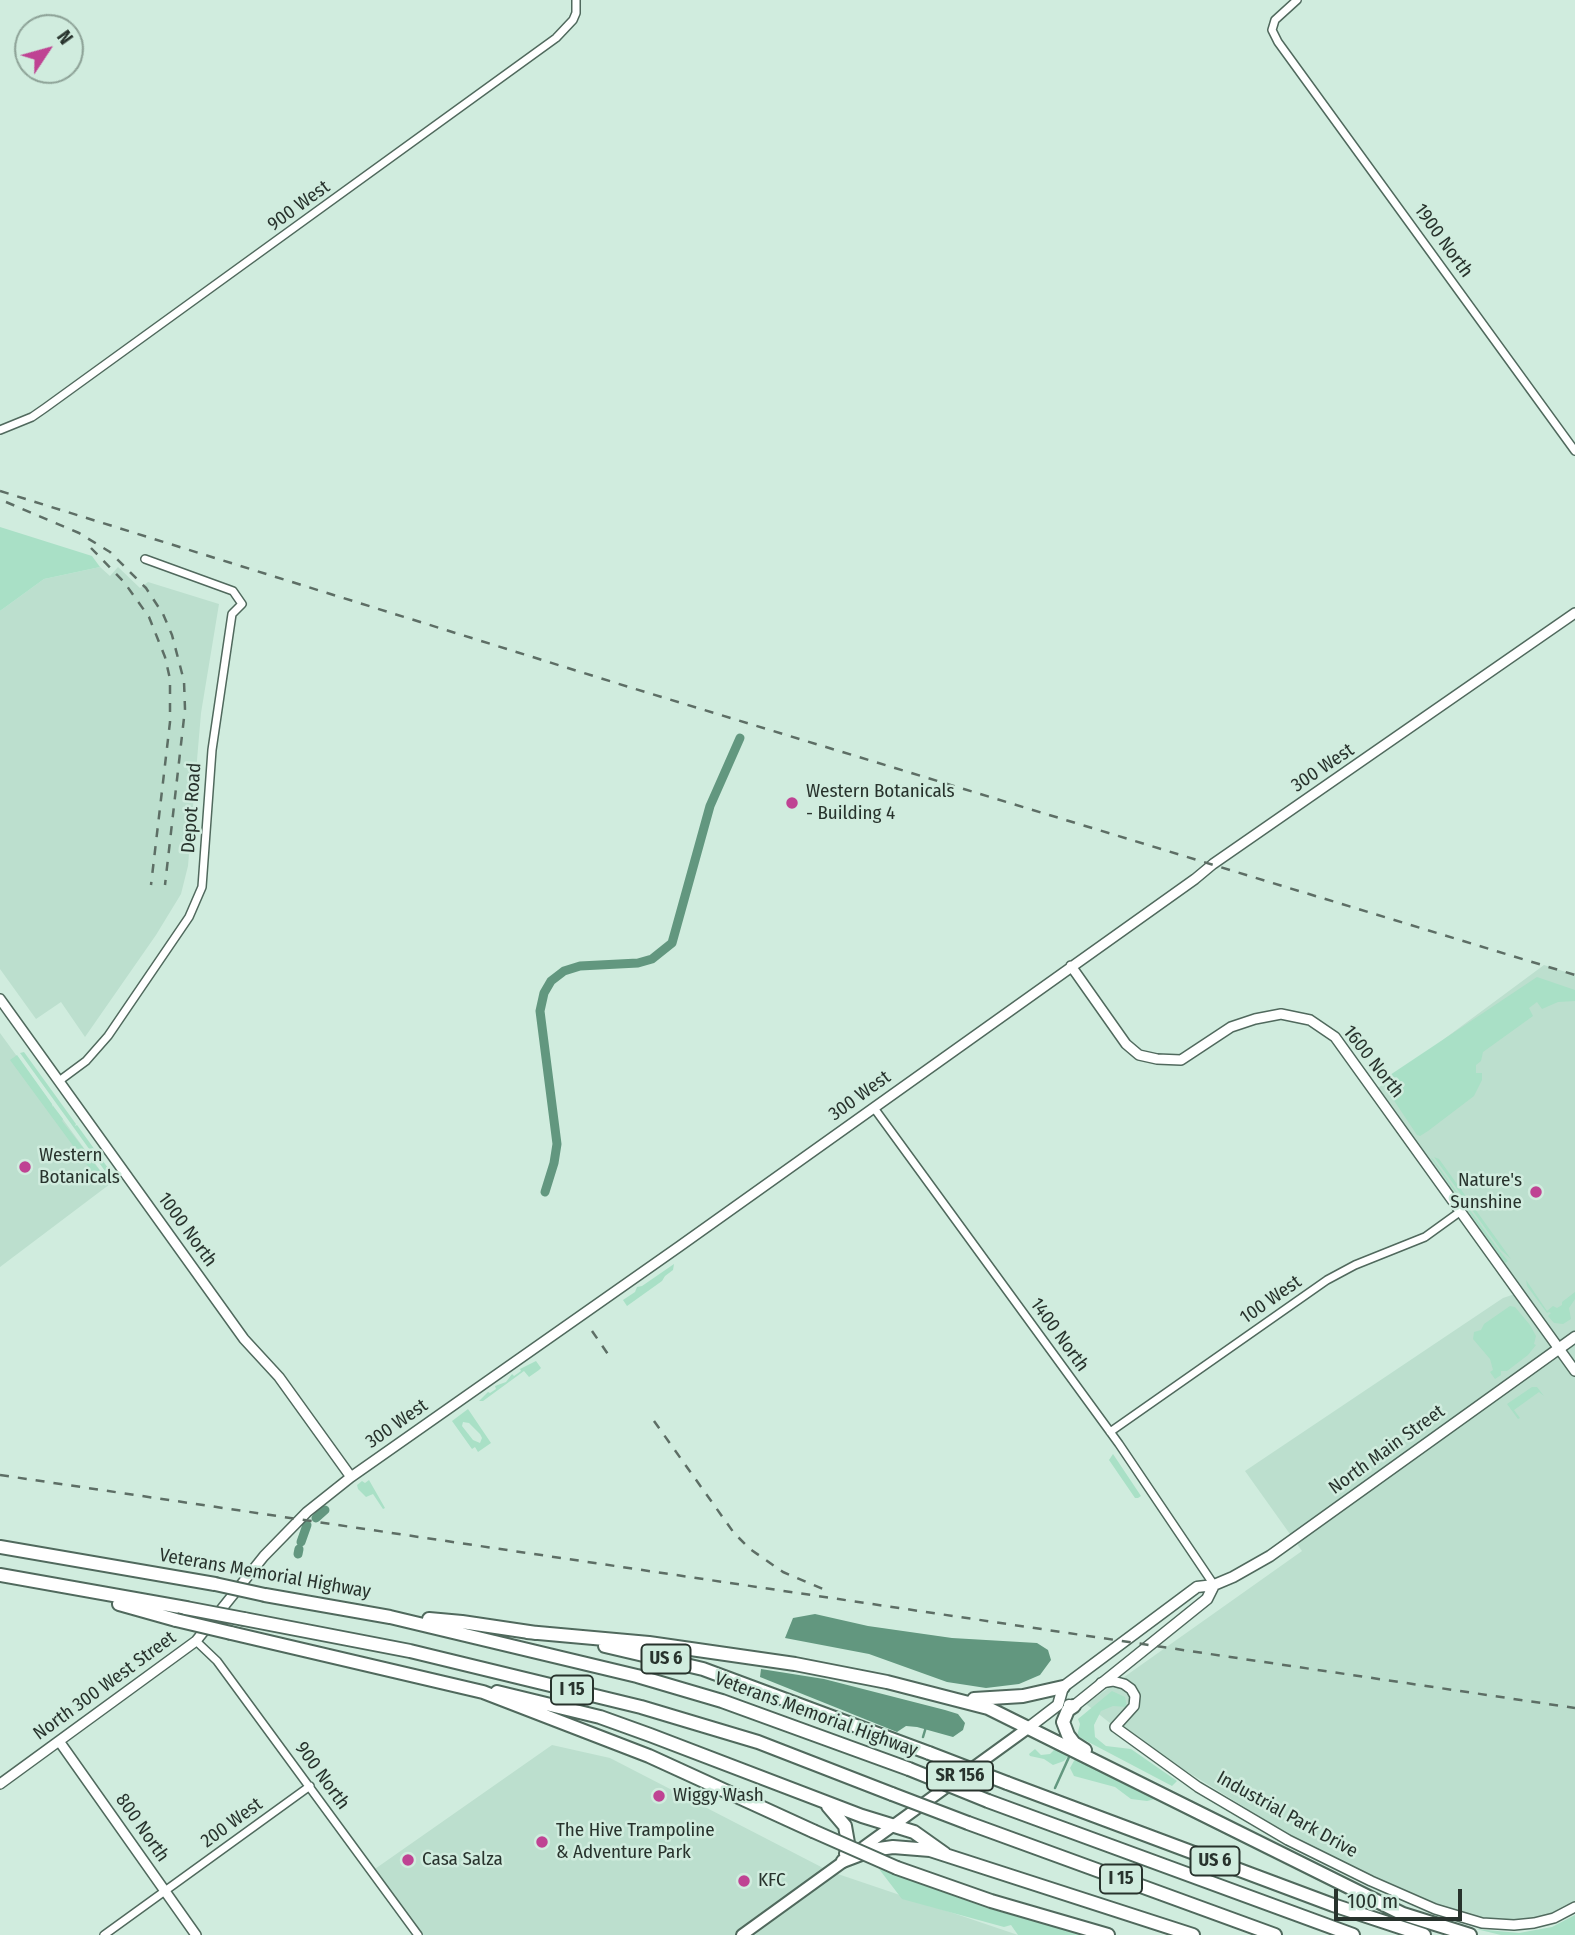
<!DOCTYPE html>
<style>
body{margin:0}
#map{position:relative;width:1575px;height:1935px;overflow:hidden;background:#d0ecde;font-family:"Fira Sans Condensed",sans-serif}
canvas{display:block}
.north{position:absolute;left:14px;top:14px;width:70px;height:70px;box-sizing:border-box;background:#d0ecde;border:2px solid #8da297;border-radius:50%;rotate:54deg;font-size:19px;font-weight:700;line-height:28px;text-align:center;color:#28332d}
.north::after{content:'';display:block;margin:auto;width:24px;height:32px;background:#bf4393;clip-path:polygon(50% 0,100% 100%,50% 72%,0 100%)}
.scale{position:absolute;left:1334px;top:1889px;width:128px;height:32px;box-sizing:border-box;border:4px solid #28332d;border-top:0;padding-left:9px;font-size:21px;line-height:24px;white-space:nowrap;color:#28332d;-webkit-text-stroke:5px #d0ecde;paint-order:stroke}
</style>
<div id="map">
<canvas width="1575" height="1935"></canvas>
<div class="north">N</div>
<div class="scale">100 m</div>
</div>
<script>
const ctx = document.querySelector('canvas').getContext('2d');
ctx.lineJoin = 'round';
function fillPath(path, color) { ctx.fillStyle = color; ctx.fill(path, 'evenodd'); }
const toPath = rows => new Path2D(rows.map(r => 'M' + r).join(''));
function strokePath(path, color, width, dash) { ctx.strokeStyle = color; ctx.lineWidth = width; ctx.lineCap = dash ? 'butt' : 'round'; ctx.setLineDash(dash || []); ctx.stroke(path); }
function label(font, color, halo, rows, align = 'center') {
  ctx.font = font + ' "Fira Sans Condensed",sans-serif'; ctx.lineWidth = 5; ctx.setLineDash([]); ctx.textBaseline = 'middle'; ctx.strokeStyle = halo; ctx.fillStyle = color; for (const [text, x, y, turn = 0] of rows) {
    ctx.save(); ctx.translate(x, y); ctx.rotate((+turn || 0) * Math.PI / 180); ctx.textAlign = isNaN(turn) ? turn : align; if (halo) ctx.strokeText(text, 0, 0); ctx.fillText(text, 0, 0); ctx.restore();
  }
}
const built = toPath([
 [100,567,110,576,118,567,140,588,148,582,219,604,201,713,188,866,181,894,156,935,85,1037,61,1002,36,1019,0,969,0,611,44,579],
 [1544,965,1575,975,1575,1908,1534,1923,1503,1925,1457,1917,1338,1865,1115,1727,1086,1704,1302,1551,1245,1471,1503,1298,1524,1291,1378,1088],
 [0,1033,110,1184,0,1267],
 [552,1745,610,1758,829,1871,1018,1935,414,1935,372,1871]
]);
const green = toPath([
 [0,527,92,556,100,567,44,579,0,611],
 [1537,977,1575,990,1575,1001,1558,1002,1542,1009,1537,1002,1529,1008,1533,1016,1483,1052,1481,1061,1476,1065,1476,1073,1482,1073,1482,1080,1474,1096,1428,1131,1420,1136,1417,1135,1381,1081],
 [24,1052,76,1124,75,1126,77,1125,108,1168,105,1171,20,1053],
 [17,1055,52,1104,52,1107,53,1106,63,1119,62,1121,88,1154,86,1155,91,1158,88,1161,90,1164,93,1162,102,1173,96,1177,10,1060],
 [1434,1157,1439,1159,1511,1259,1501,1250],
 [1431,1158,1433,1159,1498,1249,1508,1261,1505,1263],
 [674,1264,673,1270,665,1276,662,1281,627,1306,623,1300,635,1292,637,1287,642,1286],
 [1526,1280,1547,1311,1553,1306,1557,1308,1562,1305,1562,1302,1575,1292,1575,1299,1569,1308,1571,1319,1563,1324,1554,1323,1548,1316,1551,1313,1549,1312,1547,1313,1527,1286],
 [1510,1306,1515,1307,1530,1325,1536,1336,1534,1344,1536,1345,1528,1355,1507,1371,1501,1371,1501,1375,1495,1379,1490,1372,1493,1370,1490,1359,1473,1339,1474,1332,1481,1330,1484,1324],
 [536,1361,541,1368,539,1370,529,1377,524,1371,483,1401,479,1401,488,1392,490,1393,496,1389,495,1386,506,1382,512,1374,514,1376,521,1371,520,1369],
 [1532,1387,1537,1387,1544,1396,1539,1392,1514,1410,1520,1418,1518,1419,1507,1404],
 [468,1409,491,1443,478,1452,475,1447,472,1449,452,1421],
 [463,1422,469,1423,480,1434,482,1438,480,1443,473,1440,462,1426],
 [1113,1454,1141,1496,1138,1498,1135,1498,1109,1460],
 [369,1480,385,1508,383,1509,373,1494,366,1497,358,1489,357,1485,362,1481,365,1483],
 [1112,1691,1125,1697,1127,1707,1113,1706,1101,1711,1094,1725,1095,1737,1106,1746,1131,1749,1177,1781,1172,1786,1077,1736,1080,1724,1078,1719],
 [1035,1749,1041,1755,1050,1754,1055,1749,1068,1756,1064,1761,1053,1765,1044,1759,1030,1756,1029,1754],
 [1075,1759,1155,1799,1147,1801,1131,1799,1115,1787,1074,1776,1070,1768],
 [879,1869,987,1908,1084,1935,1018,1935,1011,1925,1004,1927,902,1899],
 [1575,1915,1575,1935,1501,1935,1476,1929,1519,1933,1552,1927]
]);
const water = toPath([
 [815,1614,868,1626,952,1638,1037,1643,1048,1650,1051,1660,1040,1675,1019,1684,986,1688,947,1682,869,1654,785,1638,793,1618],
 [761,1669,824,1679,945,1710,958,1714,965,1723,963,1730,953,1737,917,1727,906,1726,897,1732,760,1677]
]);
const stream = toPath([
 [923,1737,926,1727],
 [1055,1788,1069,1757]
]);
const canal = toPath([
 [545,1192,554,1163,557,1144,540,1011,544,993,551,981,564,971,580,966,638,963,652,959,672,943,710,806,740,738],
 [316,1518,325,1510],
 [301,1542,307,1525],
 [298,1554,299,1549]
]);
const minor = toPath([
 [1297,0,1275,20,1272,30,1278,42,1575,451],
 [0,430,32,417,45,408,556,38,573,20,576,13,576,0],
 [59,1081,86,1061,108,1036,189,917,202,887,212,750,232,614,242,604,233,591,145,559],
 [874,1108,1119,1444,1214,1585],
 [1110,1432,1327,1280,1355,1265,1425,1237,1461,1211],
 [196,1641,217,1661,418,1935],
 [104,1935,310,1786]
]);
const tertiary = toPath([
 [1071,966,1126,1044,1139,1055,1157,1059,1181,1060,1231,1027,1255,1019,1281,1014,1310,1020,1335,1037,1575,1371],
 [0,999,244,1339,279,1377,351,1477],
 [1101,1683,1113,1681,1124,1684,1131,1689,1135,1696,1134,1706,1115,1727,1198,1787,1288,1840,1371,1881,1435,1909,1482,1923,1514,1925,1534,1923,1554,1918,1575,1907],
 [59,1741,196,1935],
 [0,1784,196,1641,264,1556,307,1512,351,1477,680,1246,1195,879,1213,864,1575,613]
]);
const secondary = toPath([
 [1069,1705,1074,1706,1207,1599,1214,1585],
 [1028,1728,1058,1705,1063,1687,1197,1587,1214,1585,1233,1577,1270,1556,1575,1337]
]);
const primary = toPath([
 [742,1935,1028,1728]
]);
const motorway = toPath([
 [0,1547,215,1584],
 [0,1575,186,1608],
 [265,1595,390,1617,637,1676,722,1701,909,1769],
 [119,1604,176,1620],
 [244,1619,410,1651,641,1707,758,1742,892,1794],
 [429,1619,462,1622,536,1633],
 [527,1632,649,1643,795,1664,887,1682,988,1708,1403,1914,1470,1935],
 [231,1633,483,1692,649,1756,813,1831],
 [605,1646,703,1669,929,1753],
 [497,1692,600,1717,650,1735,862,1816,914,1832,945,1854],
 [974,1699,1023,1696,1063,1687],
 [1074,1706,1068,1710,1063,1722,1068,1735,1074,1743,1085,1750],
 [1007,1783,1333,1905,1424,1935],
 [988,1801,1353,1935],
 [828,1806,845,1826,848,1843,846,1854],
 [968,1823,1275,1935],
 [843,1861,872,1850,893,1847,930,1850,1193,1935],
 [897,1868,991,1901,1108,1935]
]);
const rail = toPath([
 [0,491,632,688,1575,975],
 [6,502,79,533,110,552,146,588,163,614,172,635,184,681,185,709,165,885],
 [91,548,124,582,149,617,165,657,170,679,170,722,151,885],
 [592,1331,612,1360],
 [654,1421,734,1533,750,1549,783,1572,828,1591],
 [0,1475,1575,1708]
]);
const motorwayBridge = toPath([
 [215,1584,265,1595],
 [186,1608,244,1619],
 [176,1620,231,1633],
 [929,1753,1007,1783],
 [909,1769,988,1801],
 [892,1794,968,1823],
 [813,1831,897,1868]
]);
const markers = [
 [792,803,7,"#bf4393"],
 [25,1167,7,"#bf4393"],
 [1536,1192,7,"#bf4393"],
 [659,1796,7,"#bf4393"],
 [542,1842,7,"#bf4393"],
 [408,1860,7,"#bf4393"],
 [744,1881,7,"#bf4393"]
];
const shields = [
 [666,1659,49],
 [572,1690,42],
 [960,1776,66],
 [1215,1861,49],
 [1121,1879,42]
];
const shieldNames = [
 ["US 6",666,1659],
 ["I 15",572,1690],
 ["SR 156",960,1776],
 ["US 6",1215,1861],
 ["I 15",1121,1879]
];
const streetNames = [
 ["900 West",299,206,-36],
 ["1900 North",1443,241,54],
 ["300 West",1323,768,-34],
 ["Depot Road",192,808,-86],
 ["1600 North",1373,1062,52],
 ["300 West",860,1096,-36],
 ["1000 North",187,1230,54],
 ["100 West",1271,1300,-35],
 ["1400 North",1059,1335,54],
 ["300 West",397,1424,-35],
 ["North Main Street",1387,1450,-36],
 ["Veterans Memorial Highway",265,1574,10],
 ["North 300 West Street",105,1686,-36],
 ["Veterans Memorial Highway",816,1715,20],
 ["900 North",322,1776,54],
 ["Industrial Park Drive",1287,1815,29],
 ["200 West",232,1823,-36],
 ["800 North",142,1828,55]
];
const poiNames = [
 ["Western Botanicals",806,792],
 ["- Building 4",806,814],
 ["Western",39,1156],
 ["Botanicals",39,1178],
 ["Nature's",1522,1181,"right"],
 ["Sunshine",1522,1203,"right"],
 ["Wiggy Wash",673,1796],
 ["The Hive Trampoline",556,1831],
 ["& Adventure Park",556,1853],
 ["Casa Salza",422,1860],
 ["KFC",758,1881]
];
fillPath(built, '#bcdfce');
fillPath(green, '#a9e0c6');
fillPath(water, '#62977f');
strokePath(stream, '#62977f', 2.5);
strokePath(canal, '#62977f', 9);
strokePath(minor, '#50695d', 10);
strokePath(tertiary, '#50695d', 12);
strokePath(secondary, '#50695d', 13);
strokePath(primary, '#50695d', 14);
strokePath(motorway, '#50695d', 16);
strokePath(minor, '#fff', 7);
strokePath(tertiary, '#fff', 9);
strokePath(secondary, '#fff', 10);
strokePath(primary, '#fff', 10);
strokePath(motorway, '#fff', 12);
strokePath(rail, '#5d6e65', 2.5, [9, 9]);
strokePath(motorwayBridge, '#50695d', 16, []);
strokePath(motorwayBridge, '#fff', 12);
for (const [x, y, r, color] of markers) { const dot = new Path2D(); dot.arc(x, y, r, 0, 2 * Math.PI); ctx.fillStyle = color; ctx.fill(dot); strokePath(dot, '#d0ecde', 2.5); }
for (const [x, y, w] of shields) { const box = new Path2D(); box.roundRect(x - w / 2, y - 14.5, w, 29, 5); ctx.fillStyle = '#d0ecde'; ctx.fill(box); strokePath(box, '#28332d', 2); }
label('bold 18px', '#28332d', null, shieldNames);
label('19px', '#28332d', '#d0ecde', streetNames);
label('19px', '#28332d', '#d0ecde', poiNames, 'left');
</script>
